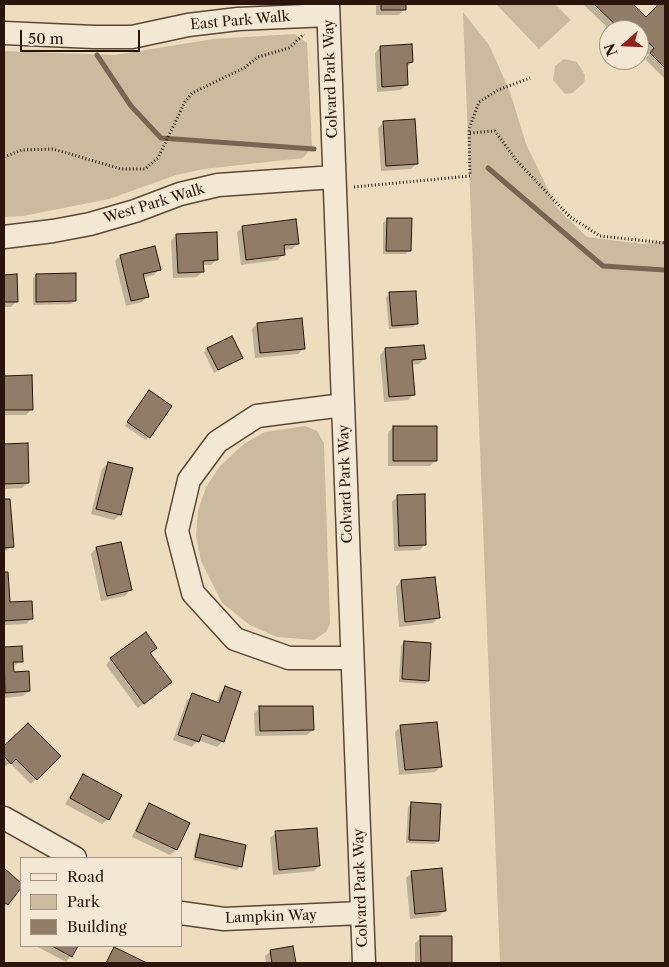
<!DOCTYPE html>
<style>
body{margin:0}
#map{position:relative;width:669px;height:967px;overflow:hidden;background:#eddcbd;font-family:"Libre Caslon Text",serif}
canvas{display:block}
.frame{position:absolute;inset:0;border:5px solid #2b150a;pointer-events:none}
.legend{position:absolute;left:20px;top:857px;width:162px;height:90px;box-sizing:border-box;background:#f3e8d4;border:1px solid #a39483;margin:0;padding:6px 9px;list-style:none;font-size:15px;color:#2b150a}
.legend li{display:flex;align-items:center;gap:10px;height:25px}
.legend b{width:25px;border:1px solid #a39483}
.north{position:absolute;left:599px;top:20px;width:50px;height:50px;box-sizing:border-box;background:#f3e8d4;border:1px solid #a39483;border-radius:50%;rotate:250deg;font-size:14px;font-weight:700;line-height:20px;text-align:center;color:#2b150a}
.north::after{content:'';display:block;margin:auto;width:18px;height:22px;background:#8f2418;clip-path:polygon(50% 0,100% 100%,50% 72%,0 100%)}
.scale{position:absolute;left:20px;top:30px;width:120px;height:22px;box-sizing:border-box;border:2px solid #2b150a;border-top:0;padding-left:6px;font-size:15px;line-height:18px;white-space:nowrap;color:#2b150a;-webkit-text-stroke:4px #f3e8d4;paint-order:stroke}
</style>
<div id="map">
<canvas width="669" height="967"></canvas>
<div class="frame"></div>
<ul class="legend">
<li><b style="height:6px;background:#f3e8d4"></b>Road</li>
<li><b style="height:14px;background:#ccba9f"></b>Park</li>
<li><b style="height:14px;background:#907c67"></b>Building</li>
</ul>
<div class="north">N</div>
<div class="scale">50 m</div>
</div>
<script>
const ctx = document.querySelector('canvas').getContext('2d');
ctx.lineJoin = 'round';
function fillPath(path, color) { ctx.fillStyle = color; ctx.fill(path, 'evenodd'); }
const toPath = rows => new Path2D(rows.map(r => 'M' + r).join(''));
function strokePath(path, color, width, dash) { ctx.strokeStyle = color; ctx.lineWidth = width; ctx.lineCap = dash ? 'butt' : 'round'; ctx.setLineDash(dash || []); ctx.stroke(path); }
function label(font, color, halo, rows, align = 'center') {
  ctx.font = font + ' "Libre Caslon Text",serif'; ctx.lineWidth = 4; ctx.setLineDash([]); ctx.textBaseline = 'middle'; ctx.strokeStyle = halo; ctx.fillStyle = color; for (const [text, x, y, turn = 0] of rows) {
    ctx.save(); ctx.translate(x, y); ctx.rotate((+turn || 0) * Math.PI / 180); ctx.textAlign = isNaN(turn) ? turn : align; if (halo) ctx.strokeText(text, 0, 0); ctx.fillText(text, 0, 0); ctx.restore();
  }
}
const green = toPath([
 [496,4,555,4,571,20,539,49],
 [463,12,489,45,510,92,526,144,557,208,587,237,642,244,665,241,665,963,500,963],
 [295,34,307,43,312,147,303,158,204,169,176,175,109,199,23,216,4,217,4,51,115,55,213,39],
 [564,59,577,62,585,75,584,83,572,93,565,94,553,80,555,66],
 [305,426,317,431,324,443,330,624,326,632,314,640,277,637,250,625,222,603,201,561,196,536,198,511,206,487,220,466,245,443,265,432]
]);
const shadow = toPath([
 [376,4,404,4,404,9,399,15,376,15],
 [583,4,631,4,646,19,659,6,657,4,665,4,665,79,645,59,649,55,639,45,639,30,610,30],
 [380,47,412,62,407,67,406,85,401,90,377,92,375,53],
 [384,122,416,164,411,169,381,171,378,128],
 [387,219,410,250,406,254,383,254,383,223],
 [243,227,298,243,292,249,283,250,283,255,278,260,241,265,237,232],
 [176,235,217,259,211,265,202,265,203,271,197,277,173,278,171,241],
 [120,256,159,269,154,275,143,278,147,297,142,302,126,306,115,261],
 [36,275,75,301,71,304,33,305,33,278],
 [4,276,16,276,17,301,11,307,4,307],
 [390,294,417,323,413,327,389,329,386,297],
 [257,324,304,348,298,354,255,358,252,329],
 [208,349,241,358,214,373,204,352],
 [386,349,424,359,419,364,411,365,414,394,408,400,384,402,380,355],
 [4,377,31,377,32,409,26,415,4,415],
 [149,392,149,437,146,440,125,426],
 [393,427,436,460,430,466,388,466,388,433],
 [4,445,26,445,28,483,22,488,4,489],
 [108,463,120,515,114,520,91,514,102,469],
 [398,496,425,544,420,550,394,551,392,502],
 [4,500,9,500,13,546,4,552],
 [120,543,130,590,125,596,101,601,91,554,96,548],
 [4,573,7,573,9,603,32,618,26,624,4,625],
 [434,578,438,618,433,623,399,627,396,587,401,581],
 [404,642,428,680,425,684,399,682,401,646],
 [20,647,21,661,13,667,13,673,29,691,23,696,4,698,4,648],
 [156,648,150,654,171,682,138,708,106,665,111,659],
 [225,688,223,741,217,747,198,740,192,747,173,740,187,700,193,695,216,703,220,693],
 [260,708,313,730,307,735,255,736,254,713],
 [28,724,59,756,31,784,10,763,4,767,4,748],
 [401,726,440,767,435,772,399,775,395,732],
 [83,775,108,819,102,824,65,804],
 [412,803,438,841,434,844,406,843,408,807],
 [150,805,189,824,176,850,170,855,132,837,144,810],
 [276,833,319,866,314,871,273,875,270,838],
 [201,836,240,866,237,870,193,860,197,839],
 [4,870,21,884,4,907],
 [412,873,445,910,439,916,410,919,406,878],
 [421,938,451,962,415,963,415,943],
 [36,946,77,946,66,962],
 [292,948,294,963,266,963,265,956,271,951],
 [114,949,144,963,106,963]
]);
const stream = toPath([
 [97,55,131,106,161,138,314,149],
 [488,168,603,266,665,270]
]);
const building = toPath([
 [381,4,406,4,406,10,381,10,381,4],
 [594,4,633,4,646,17,659,4,665,4,665,68,650,53,654,48,644,38,639,43,639,30,621,30,594,4],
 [412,44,413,62,407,63,408,85,382,87,380,46,412,44],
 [415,119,418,164,386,166,383,121,415,119],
 [387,218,412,218,411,251,386,251,387,218],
 [296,219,299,244,284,245,285,255,246,260,242,226,296,219],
 [217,232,218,260,203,261,204,272,178,273,176,234,217,232],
 [155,246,161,270,143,274,149,297,131,301,120,255,155,246],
 [76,273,76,301,36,302,36,274,76,273],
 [17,274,18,302,4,302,4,275,17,274],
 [416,291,418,324,392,326,389,292,416,291],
 [302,318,305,349,260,353,257,323,302,318],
 [232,336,243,358,218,370,207,348,232,336],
 [424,345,426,359,412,360,415,395,389,397,385,348,424,345],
 [32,375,33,410,4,410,4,376,32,375],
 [149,390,172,406,150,438,127,422,149,390],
 [393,426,437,426,437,461,393,461,393,426],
 [28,443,29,483,4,484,4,444,28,443],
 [108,462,133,468,121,515,96,509,108,462],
 [425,494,426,545,399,546,397,495,425,494],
 [4,499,10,499,14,547,4,548,4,499],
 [121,542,132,590,107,596,96,547,121,542],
 [4,572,8,572,10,602,32,601,33,619,4,621,4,572],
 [435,577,440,618,405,622,401,580,435,577],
 [146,632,157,648,150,653,172,682,144,704,110,658,146,632],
 [404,641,431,643,429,681,402,679,404,641],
 [22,646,23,662,13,662,14,672,29,671,30,691,5,693,4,647,22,646],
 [225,686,241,692,224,742,202,734,199,742,178,735,192,693,219,703,225,686],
 [259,706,313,706,314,730,260,731,259,706],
 [437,722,442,767,405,770,400,725,437,722],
 [28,723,61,756,37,780,16,759,11,764,4,756,4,746,28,723],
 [83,774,122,795,109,820,70,798,83,774],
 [411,802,441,804,439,841,409,840,411,802],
 [149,803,190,823,177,850,136,831,149,803],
 [317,828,320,866,279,870,275,831,317,828],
 [200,834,246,845,242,867,195,857,200,834],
 [4,868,21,883,21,888,8,905,4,902,4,868],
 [442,868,446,911,415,914,411,871,442,868],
 [420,936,452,936,452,963,421,963,420,936],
 [52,946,78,946,72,957,52,946],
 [293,946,296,963,272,963,270,950,293,946],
 [114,947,147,963,106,963,114,947]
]);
const path = toPath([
 [470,133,495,131,516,160,570,217,600,236,665,243],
 [4,157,22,150,53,149,121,169,145,169,158,158,185,102,192,93,244,68,258,57,289,48,304,34],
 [354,187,470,176,469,129,479,102,498,90,530,78]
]);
const minor = toPath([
 [328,4,364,963],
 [4,33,94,37,132,37,188,25,238,19,328,15],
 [4,237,53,231,90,224,135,211,180,194,218,185,334,177],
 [343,405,257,416,217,442,189,480,177,531,193,593,235,639,289,658,352,658],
 [4,818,75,858],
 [181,913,224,919,362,913]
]);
const streetNames = [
 ["East Park Walk",240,21,-5],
 ["Colvard Park Way",331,79,-92],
 ["West Park Walk",154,204,-17],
 ["Colvard Park Way",346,484,-92],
 ["Colvard Park Way",361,888,-92],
 ["Lampkin Way",271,917,-2]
];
fillPath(green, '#ccba9f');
fillPath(shadow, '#0003');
strokePath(stream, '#786451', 5);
fillPath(building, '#907c67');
strokePath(building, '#2b150a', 1);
strokePath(minor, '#5c4737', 25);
strokePath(path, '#2b150a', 3, [1, 2.5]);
strokePath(minor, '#f3e8d4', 22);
label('14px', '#2b150a', '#f3e8d4', streetNames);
</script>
